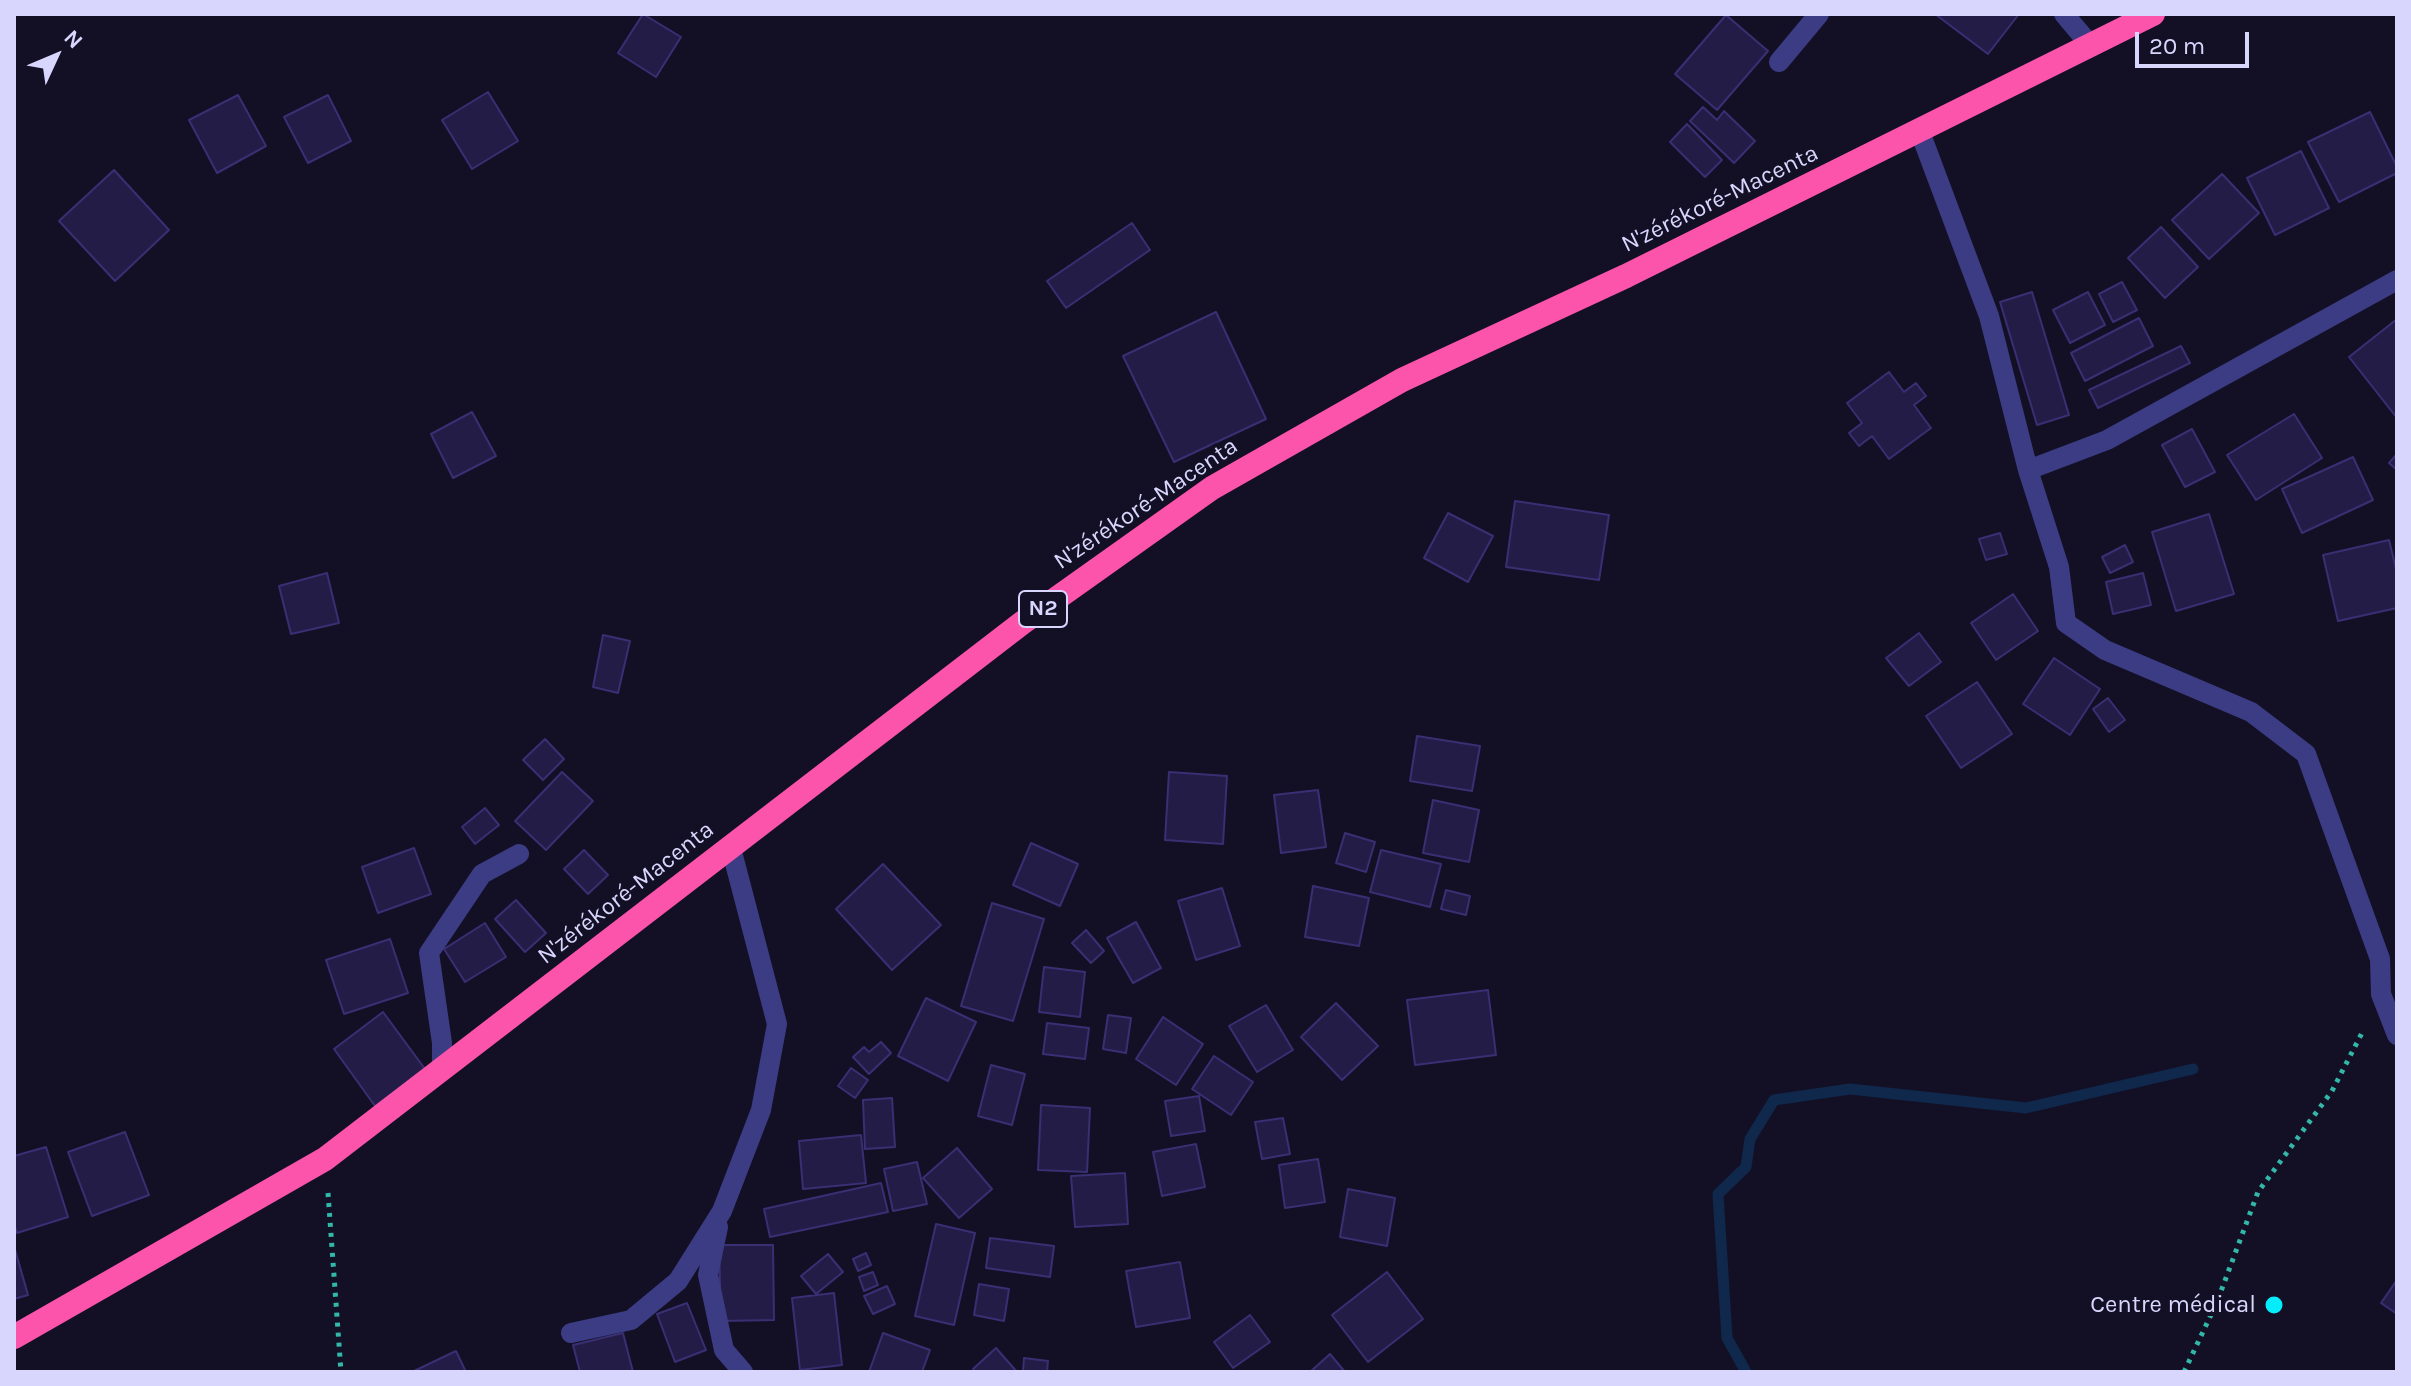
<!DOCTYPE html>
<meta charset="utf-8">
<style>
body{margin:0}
#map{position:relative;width:2411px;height:1386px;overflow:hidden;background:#131026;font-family:Karla,sans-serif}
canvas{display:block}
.frame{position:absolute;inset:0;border:16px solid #d9d6fe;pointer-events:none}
.north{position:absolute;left:16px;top:16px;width:80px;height:80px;-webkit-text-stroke:6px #131026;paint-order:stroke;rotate:46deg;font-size:22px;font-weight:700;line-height:32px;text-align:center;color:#d9d6fe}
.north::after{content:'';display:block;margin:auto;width:28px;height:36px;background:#d9d6fe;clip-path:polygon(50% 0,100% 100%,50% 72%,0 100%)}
.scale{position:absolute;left:2135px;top:32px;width:114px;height:36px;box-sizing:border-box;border:4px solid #d9d6fe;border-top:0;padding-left:10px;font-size:24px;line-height:28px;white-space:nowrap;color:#d9d6fe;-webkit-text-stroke:6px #131026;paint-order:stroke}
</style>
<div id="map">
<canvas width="2411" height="1386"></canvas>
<div class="frame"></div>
<div class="north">N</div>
<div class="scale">20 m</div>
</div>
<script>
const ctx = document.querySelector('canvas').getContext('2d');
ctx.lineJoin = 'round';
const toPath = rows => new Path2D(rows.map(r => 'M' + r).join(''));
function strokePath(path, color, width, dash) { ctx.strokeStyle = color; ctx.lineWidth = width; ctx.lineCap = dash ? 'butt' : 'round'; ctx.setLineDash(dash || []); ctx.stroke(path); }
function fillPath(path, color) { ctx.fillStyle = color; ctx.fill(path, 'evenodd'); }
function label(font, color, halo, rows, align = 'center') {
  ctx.font = font + ' Karla,sans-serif'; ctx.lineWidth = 8; ctx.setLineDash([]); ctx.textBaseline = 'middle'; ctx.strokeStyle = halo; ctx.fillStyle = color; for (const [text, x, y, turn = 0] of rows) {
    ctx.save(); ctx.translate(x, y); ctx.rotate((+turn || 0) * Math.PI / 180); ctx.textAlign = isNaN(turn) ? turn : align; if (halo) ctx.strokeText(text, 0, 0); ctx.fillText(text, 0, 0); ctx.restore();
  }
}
const stream = toPath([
 [1746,1372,1727,1338,1718,1194,1746,1167,1750,1139,1774,1100,1850,1089,2026,1108,2193,1069]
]);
const building = toPath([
 [643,14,681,37,656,77,618,53,643,14],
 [1935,14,2019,14,1988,54,1935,14],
 [1726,15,1768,51,1717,110,1675,74,1726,15],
 [488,92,518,141,472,169,442,120,488,92],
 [238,95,266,146,217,173,189,120,238,95],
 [328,95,351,141,308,163,284,117,328,95],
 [1703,107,1717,120,1724,111,1755,141,1734,163,1690,121,1703,107],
 [2370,112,2397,167,2397,173,2339,202,2308,142,2370,112],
 [1687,124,1722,160,1705,177,1670,142,1687,124],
 [2301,151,2329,208,2275,235,2247,178,2301,151],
 [114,170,169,230,115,281,59,221,114,170],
 [2222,174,2259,213,2209,259,2172,220,2222,174],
 [1132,223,1150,250,1066,308,1047,281,1132,223],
 [2161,227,2198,267,2165,298,2128,258,2161,227],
 [2122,282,2137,310,2113,322,2099,294,2122,282],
 [2032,292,2069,415,2037,425,2000,302,2032,292],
 [2088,292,2105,325,2070,343,2053,310,2088,292],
 [1216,312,1266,419,1174,462,1123,356,1216,312],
 [2139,318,2153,346,2085,381,2071,353,2139,318],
 [2397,319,2397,418,2349,357,2397,319],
 [2181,346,2190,363,2098,408,2089,390,2181,346],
 [1889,372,1904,392,1916,383,1926,396,1914,405,1931,428,1889,459,1872,436,1859,446,1849,433,1862,423,1847,403,1889,372],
 [472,412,496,456,453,478,431,434,472,412],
 [2294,414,2322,458,2256,500,2227,455,2294,414],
 [2192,429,2215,472,2185,487,2162,445,2192,429],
 [2397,454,2397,470,2389,463,2397,454],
 [2353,457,2373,500,2302,533,2282,489,2353,457],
 [1515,501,1609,515,1599,580,1506,567,1515,501],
 [1448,513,1493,536,1468,582,1424,558,1448,513],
 [2209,514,2234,594,2176,611,2152,532,2209,514],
 [2000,533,2007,554,1986,560,1979,539,2000,533],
 [2389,540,2397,573,2397,608,2338,621,2323,555,2389,540],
 [2125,545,2133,562,2110,573,2102,557,2125,545],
 [327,573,339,623,291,634,279,586,327,573],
 [2143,573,2151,605,2113,614,2106,582,2143,573],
 [2013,594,2038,631,1996,660,1971,623,2013,594],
 [1919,633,1941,662,1909,686,1886,658,1919,633],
 [603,635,630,641,618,693,593,687,603,635],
 [2054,658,2100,689,2070,735,2023,704,2054,658],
 [1977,682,2012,734,1961,768,1926,716,1977,682],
 [2108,698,2125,720,2109,732,2093,709,2108,698],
 [1417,736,1480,746,1472,791,1410,781,1417,736],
 [545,739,564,759,543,780,523,760,545,739],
 [562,772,593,801,546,850,515,821,562,772],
 [1169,772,1227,776,1223,844,1165,840,1169,772],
 [1318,790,1326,847,1281,853,1274,795,1318,790],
 [1433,800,1479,810,1469,862,1423,853,1433,800],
 [485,808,499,825,475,844,462,827,485,808],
 [1345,833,1375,842,1366,872,1336,863,1345,833],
 [1031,843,1078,864,1060,906,1013,885,1031,843],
 [414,848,431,894,378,913,362,867,414,848],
 [584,850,608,875,588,894,564,869,584,850],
 [1381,850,1441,864,1430,907,1370,892,1381,850],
 [883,864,941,925,892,970,836,909,883,864],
 [1313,886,1369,898,1359,946,1305,937,1313,886],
 [1222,888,1240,946,1196,960,1178,901,1222,888],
 [1446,890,1470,896,1466,915,1441,909,1446,890],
 [516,900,546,933,525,952,495,919,516,900],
 [992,903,1044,919,1013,1021,961,1006,992,903],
 [1136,922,1161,968,1133,983,1107,938,1136,922],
 [485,923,506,957,465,982,444,949,485,923],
 [1086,930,1104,951,1091,963,1072,943,1086,930],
 [390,939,408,993,344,1014,326,960,390,939],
 [1044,967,1085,972,1080,1017,1039,1012,1044,967],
 [1488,990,1496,1055,1415,1065,1407,1000,1488,990],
 [926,998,976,1022,948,1081,898,1056,926,998],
 [1336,1003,1378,1046,1342,1080,1301,1037,1336,1003],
 [1266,1005,1293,1050,1257,1072,1229,1026,1266,1005],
 [383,1012,425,1069,375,1106,334,1049,383,1012],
 [1108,1015,1131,1018,1126,1053,1103,1049,1108,1015],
 [1163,1017,1203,1044,1176,1085,1136,1059,1163,1017],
 [1047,1023,1089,1028,1085,1059,1043,1054,1047,1023],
 [881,1042,891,1053,869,1074,853,1057,864,1047,869,1052,881,1042],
 [1214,1056,1253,1082,1231,1115,1192,1089,1214,1056],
 [991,1065,1025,1074,1012,1125,978,1116,991,1065],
 [851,1068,868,1080,855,1098,838,1086,851,1068],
 [1199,1096,1205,1131,1171,1136,1165,1101,1199,1096],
 [892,1098,895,1147,865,1149,863,1100,892,1098],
 [1041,1105,1090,1108,1087,1172,1038,1170,1041,1105],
 [1283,1118,1290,1154,1262,1159,1255,1122,1283,1118],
 [125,1132,149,1195,92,1216,68,1152,125,1132],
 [861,1135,866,1183,803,1189,799,1141,861,1135],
 [1196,1144,1205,1187,1162,1196,1153,1152,1196,1144],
 [46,1147,68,1217,17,1233,14,1224,14,1156,46,1147],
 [957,1148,992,1189,959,1218,923,1178,957,1148],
 [1318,1159,1325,1202,1285,1208,1279,1165,1318,1159],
 [917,1162,927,1204,893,1211,884,1169,917,1162],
 [1125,1173,1128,1224,1075,1227,1071,1176,1125,1173],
 [881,1183,888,1212,770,1237,764,1209,881,1183],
 [1348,1189,1395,1198,1387,1246,1340,1237,1348,1189],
 [936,1224,975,1233,954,1325,915,1316,936,1224],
 [990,1238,1054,1246,1050,1277,986,1268,990,1238],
 [719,1245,773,1245,774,1320,721,1321,719,1245],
 [14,1246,28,1295,14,1299,14,1246],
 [866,1253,871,1265,858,1271,853,1259,866,1253],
 [828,1254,843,1272,816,1294,801,1276,828,1254],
 [1180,1262,1190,1318,1136,1327,1126,1271,1180,1262],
 [873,1272,878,1285,864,1291,859,1277,873,1272],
 [1387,1272,1423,1319,1368,1362,1332,1315,1387,1272],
 [2397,1280,2397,1314,2381,1303,2397,1280],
 [979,1284,1009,1289,1004,1321,974,1315,979,1284],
 [887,1286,895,1304,873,1314,864,1296,887,1286],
 [834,1293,842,1365,800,1370,792,1298,834,1293],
 [687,1303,706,1350,675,1362,657,1314,687,1303],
 [1250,1315,1270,1342,1233,1368,1214,1342,1250,1315],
 [623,1333,633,1372,580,1372,573,1345,623,1333],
 [883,1333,930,1350,922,1372,869,1372,883,1333],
 [996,1348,1017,1372,975,1372,973,1369,996,1348],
 [456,1351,466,1372,412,1372,456,1351],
 [1330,1354,1345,1372,1310,1372,1330,1354],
 [1024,1358,1048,1361,1047,1372,1023,1372,1024,1358]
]);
const path = toPath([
 [328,1193,341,1372],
 [2184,1372,2217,1302,2258,1192,2332,1091,2363,1031]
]);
const street = toPath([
 [2064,14,2091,46],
 [1779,62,1819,14],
 [1920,132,1989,316,2028,470,2059,567,2066,623,2105,650,2251,712,2306,754,2380,959,2381,994,2397,1035],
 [2028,470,2107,440,2397,280],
 [442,1070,442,1043,429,953,482,874,519,854],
 [718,1227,708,1275,724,1350,743,1372],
 [571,1333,631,1320,678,1281,722,1211,761,1110,777,1024,731,848]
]);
const highway = toPath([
 [14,1337,325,1159,1022,623,1212,488,1402,380,1626,276,2153,14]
]);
const markers = [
 [2274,1305,10,"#05edfb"]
];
const shields = [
 [1043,609,48]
];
const shieldNames = [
 ["N2",1043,609]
];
const streetNames = [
 ["N'zérékoré-Macenta",1720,199,-26],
 ["N'zérékoré-Macenta",1146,504,-34],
 ["N'zérékoré-Macenta",626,893,-38]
];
const poiNames = [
 ["Centre médical",2256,1305]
];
strokePath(stream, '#0f284b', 11);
fillPath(building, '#231c47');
strokePath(building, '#392f73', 2);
strokePath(path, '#32b7a9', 5, [4, 6]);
strokePath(street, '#3c3c84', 20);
strokePath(highway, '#fc53ab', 24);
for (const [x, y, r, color] of markers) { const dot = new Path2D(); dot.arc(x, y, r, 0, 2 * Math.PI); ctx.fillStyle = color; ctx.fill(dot); strokePath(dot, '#131026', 3); }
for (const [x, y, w] of shields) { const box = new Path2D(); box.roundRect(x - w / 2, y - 18, w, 36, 6); ctx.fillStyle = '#131026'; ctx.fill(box); strokePath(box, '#d9d6fe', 2); }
label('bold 22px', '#d9d6fe', null, shieldNames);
label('24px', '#d9d6fe', '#131026', streetNames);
label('24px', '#d9d6fe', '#131026', poiNames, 'right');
</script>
